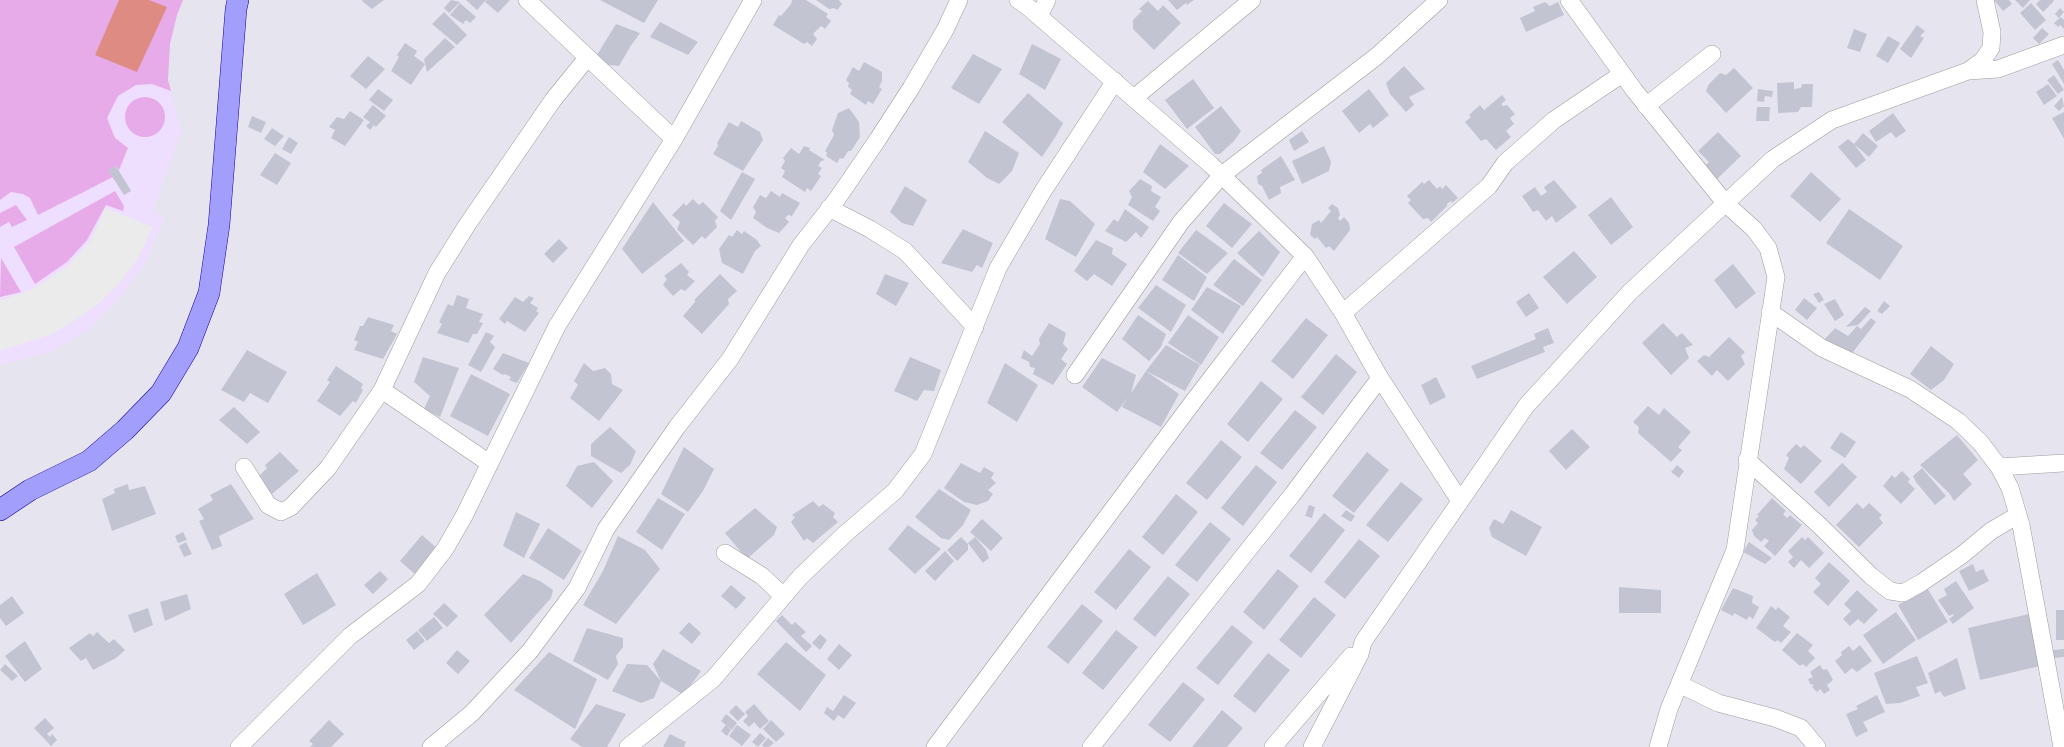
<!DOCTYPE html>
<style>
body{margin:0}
canvas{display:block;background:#e6e5ef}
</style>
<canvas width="2064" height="747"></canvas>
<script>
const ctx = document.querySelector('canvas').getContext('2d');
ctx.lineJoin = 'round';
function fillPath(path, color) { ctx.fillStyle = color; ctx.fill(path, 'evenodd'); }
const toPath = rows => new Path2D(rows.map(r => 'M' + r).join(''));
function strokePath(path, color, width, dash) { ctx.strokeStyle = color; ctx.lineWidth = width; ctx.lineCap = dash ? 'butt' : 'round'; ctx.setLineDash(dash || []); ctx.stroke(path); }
const education = toPath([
 [0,0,183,0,177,15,170,44,168,80,181,132,153,211,165,218,143,267,117,300,89,329,51,352,0,365]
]);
const grass = toPath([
 [0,0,183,0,177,15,170,44,168,80,171,91,152,84,136,85,118,96,107,118,115,138,128,148,119,170,116,166,109,170,113,177,38,215,30,198,23,194,11,192,0,200],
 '125 117a20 20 0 1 1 40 0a20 20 0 1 1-40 0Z',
 [115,191,124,206,123,211,106,205,87,240,67,262,35,284,14,247],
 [16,205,27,220,12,227,9,222,0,227,0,213],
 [1,258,21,292,0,297]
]);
const pitch = toPath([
 [119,0,149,0,167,7,137,72,95,55]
]);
const parking = toPath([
 [105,208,153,227,137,260,118,285,97,305,76,320,50,335,0,351,0,300,18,295,37,287,69,265,91,240]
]);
const building = toPath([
 [363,0,384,0,372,9,362,1],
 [451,0,460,2,449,13,444,8],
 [466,0,486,0,477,10],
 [487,0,510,0,498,13,485,2],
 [600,0,658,0,644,23],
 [792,0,806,0,828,14,826,17,831,21,825,29,821,26,813,34,817,39,812,46,807,42,804,44,773,25,779,15,781,16,791,4],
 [816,0,839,0,842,4,837,10,834,8,829,9],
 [1168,0,1194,0,1187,5,1186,3,1177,10],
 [1994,0,2009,0,2012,4,2003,11],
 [2015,0,2030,0,2023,8],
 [2040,0,2053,0,2054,1,2043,12,2036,4],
 [1148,1,1158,11,1163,5,1181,23,1154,50,1133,29,1133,20,1142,11,1139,9],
 [1545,2,1550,6,1558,2,1564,15,1526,32,1520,18,1535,11,1533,7],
 [460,3,476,17,470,23,466,20,463,24,450,15],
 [2031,3,2046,20,2035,30,2020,13],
 [2060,8,2064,12,2059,18,2055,14],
 [444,12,467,35,457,45,432,24],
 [2061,17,2064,20,2064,29,2060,25,2058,27,2054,23],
 [660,22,698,42,688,55,650,37],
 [616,24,640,33,630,47,619,66,592,63],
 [1917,25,1925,31,1920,36,1924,38,1911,58,1900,49],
 [2042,28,2049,34,2039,44,2033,38],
 [1854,29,1867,34,1860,52,1847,48],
 [1888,36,1900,43,1888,63,1876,56],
 [445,38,455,47,427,72,424,59],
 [405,43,417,51,414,56,425,64,411,85,391,71,399,57,397,55],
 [1032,44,1061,59,1045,90,1019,74],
 [973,54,1002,69,979,104,951,88],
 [368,56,385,69,366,89,350,76],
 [2058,60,2064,70,2064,84,2052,64],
 [864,62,882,72,882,81,879,87,882,89,873,104,868,101,866,105,850,94,852,90,848,87,849,83,846,80,853,67,859,71],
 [1404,66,1425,89,1409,97,1414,105,1406,112,1390,94,1386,83],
 [1734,68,1753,88,1726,113,1706,91,1709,84,1720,73,1726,75],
 [2054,75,2064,90,2058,94,2047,80],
 [1193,79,1214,108,1187,129,1165,100],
 [1794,82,1794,89,1801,88,1802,84,1813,84,1812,107,1801,107,1798,112,1778,113,1777,83],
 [2048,84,2057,96,2044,105,2036,92],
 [378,89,393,100,384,111,369,100],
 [1369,89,1389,115,1373,128,1370,124,1359,133,1342,111],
 [1758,89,1773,91,1772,97,1765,96,1764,102,1757,101],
 [1028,93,1063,123,1056,136,1042,157,1002,122],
 [1502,95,1506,100,1501,104,1503,106,1507,105,1515,114,1510,118,1514,124,1506,131,1511,137,1496,150,1486,139,1481,141,1465,122,1471,117,1469,115,1480,105,1484,110],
 [2062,97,2064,106,2059,111,2054,106],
 [373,105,386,116,376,127,374,125,370,130,366,126,370,122,363,117],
 [1221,106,1241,131,1234,141,1220,154,1215,154,1195,127],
 [1757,107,1770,107,1769,121,1756,121],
 [849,108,859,122,860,137,851,151,848,151,843,159,840,158,837,163,826,156,827,153,825,151,834,135,832,130,838,113],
 [350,111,364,120,345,146,331,138,335,130,329,127,337,117,344,119],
 [2064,112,2064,139,2052,118],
 [1893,113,1906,131,1896,138,1891,132,1876,142,1869,131],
 [252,116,266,122,261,133,248,127],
 [741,121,760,132,763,140,743,171,713,154,718,146,717,143,729,122,738,127],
 [272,128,284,136,275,146,264,139],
 [985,131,1019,153,1012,171,999,184,987,178,968,162],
 [1302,131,1309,142,1294,151,1289,140],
 [1718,132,1741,156,1717,179,1705,166,1709,162,1698,151],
 [1863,133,1878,146,1869,157,1854,144,1866,160,1856,168,1838,147,1848,139,1854,144],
 [289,137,298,143,291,154,282,149],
 [1160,144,1189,166,1165,189,1143,172],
 [804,146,810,148,809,150,825,160,821,161,818,166,822,168,818,174,821,176,811,191,807,188,805,192,782,177,785,171,781,168,785,161,783,158,791,148,799,154],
 [1324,146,1331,162,1329,171,1302,184,1292,161],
 [275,153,291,163,277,185,260,175],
 [1281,156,1295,180,1280,187,1281,193,1269,200,1262,186,1258,184,1257,176,1262,173,1261,170],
 [116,166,131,191,124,195,108,170],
 [742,172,755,179,731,220,720,211],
 [1811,172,1841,199,1820,222,1790,196],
 [1140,179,1152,186,1151,191,1161,197,1155,207,1160,211,1153,221,1128,205,1132,197,1129,191],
 [1429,180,1437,189,1440,186,1442,189,1446,185,1458,198,1452,203,1451,201,1447,204,1447,206,1431,222,1428,218,1423,219,1408,203,1411,200,1407,196,1422,182,1424,184],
 [1554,180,1577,207,1556,223,1552,216,1546,221,1538,210,1533,212,1522,196,1535,187,1541,196,1547,192,1544,187],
 [905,186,927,200,913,226,902,223,890,212],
 [771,191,780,197,782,193,800,203,792,216,788,215,785,218,789,222,779,233,767,228,753,218,756,212,753,207,760,195,766,198],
 [1611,197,1633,227,1611,245,1588,215],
 [693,199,699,205,703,202,718,217,715,221,717,227,705,239,702,236,693,245,677,229,680,222,672,215,684,203,686,206],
 [1060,199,1070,201,1095,224,1076,257,1045,239],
 [653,202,684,241,642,274,622,249],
 [1224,203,1252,224,1232,248,1206,226],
 [1332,204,1338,208,1340,215,1338,218,1340,221,1344,217,1349,223,1350,230,1334,251,1329,246,1326,248,1317,237,1315,239,1310,235,1312,224,1319,220,1321,223,1331,211,1328,208],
 [1125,209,1149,227,1141,238,1136,232,1126,242,1105,231,1114,219,1118,222],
 [1849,209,1903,246,1880,280,1826,243],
 [963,229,993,243,982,268,977,265,972,272,941,263],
 [737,230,742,234,744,231,757,240,761,246,755,251,743,274,722,263,719,249,729,235,732,237],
 [1196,230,1228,253,1207,274,1178,253],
 [1259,231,1280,252,1263,277,1237,253],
 [559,239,568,248,553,263,544,254],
 [1096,240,1113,248,1112,254,1127,264,1112,286,1094,274,1087,281,1074,271],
 [1574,251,1597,277,1567,304,1543,277],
 [1178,255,1207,277,1194,301,1162,280],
 [1234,259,1262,280,1243,306,1213,285],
 [681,263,689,272,687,275,695,281,685,291,681,289,673,296,663,285,667,279,664,276],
 [1733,264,1756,293,1736,309,1714,280],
 [720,274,737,291,728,299,729,304,702,334,683,316,695,302,695,299],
 [885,274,909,283,896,306,876,294],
 [1156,285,1186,305,1171,332,1138,308],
 [1207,287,1241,306,1223,334,1191,310],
 [1819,292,1824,300,1819,303,1813,294],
 [1529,293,1539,308,1526,317,1516,302],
 [457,295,469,299,466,308,483,314,479,322,483,323,477,334,473,334,468,343,437,333,442,324,439,322,448,304,453,306],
 [529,296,534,298,530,303,538,308,536,311,539,313,525,332,507,321,505,324,499,319,515,297,523,302],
 [1804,298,1817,308,1807,320,1795,310],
 [1835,299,1844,315,1835,321,1824,304],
 [1884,301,1890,306,1882,314,1877,311],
 [1865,307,1871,311,1858,325,1846,327],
 [1138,315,1166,334,1161,347,1149,361,1122,339],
 [1188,315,1219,337,1201,365,1168,343],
 [368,317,394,325,391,331,397,334,383,359,354,350,358,342,354,340,360,326,363,326],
 [1306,318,1328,335,1293,379,1271,361],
 [1871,318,1876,322,1850,356,1823,341,1835,328,1848,336,1857,326,1861,329],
 [1049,323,1066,333,1063,344,1068,349,1061,359,1067,364,1053,385,1033,374,1035,368,1030,367,1029,362,1021,358,1024,350,1032,356,1040,344,1039,339],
 [1663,323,1677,337,1682,333,1693,345,1685,348,1689,358,1671,375,1642,343],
 [1548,328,1554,343,1543,347,1545,352,1477,379,1471,366,1536,339,1534,334],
 [486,332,494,336,490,342,495,347,481,372,468,365],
 [1729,337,1745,352,1741,356,1745,364,1728,381,1717,370,1712,376,1697,361,1704,355,1709,357],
 [1166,345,1200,365,1185,391,1146,371],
 [1931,346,1954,364,1944,380,1931,390,1910,374],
 [247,350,287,372,268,403,250,393,244,402,221,390],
 [503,353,529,363,517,383,509,380,511,377,505,374,503,375,493,369],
 [1336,354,1357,372,1323,415,1301,397],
 [423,357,459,368,440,417,424,409,430,396,414,382],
 [910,357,941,370,934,391,924,390,917,401,894,391],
 [1102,358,1136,375,1131,393,1146,371,1179,394,1161,427,1122,407,1128,397,1117,412,1082,387],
 [584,363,593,371,605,368,611,374,612,384,623,390,599,421,570,398,578,385,574,381],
 [1005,363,1038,385,1017,422,987,403],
 [336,366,363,384,361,388,363,390,356,403,353,401,340,416,317,401,330,382,327,380],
 [471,374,510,394,488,436,450,416],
 [1436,377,1446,397,1430,405,1421,385],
 [1261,381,1283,399,1248,442,1227,424],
 [1648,406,1659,415,1664,408,1691,432,1678,447,1682,450,1671,462,1638,433,1639,427,1633,422],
 [234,407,260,432,247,444,219,420],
 [1295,410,1317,427,1282,470,1260,453],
 [610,427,636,451,630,465,621,473,591,456,591,444],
 [1572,429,1590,447,1566,470,1549,451],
 [1841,432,1856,442,1845,458,1830,448],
 [1957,435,1978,460,1963,474,1972,484,1954,501,1949,493,1920,465],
 [1221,440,1242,457,1207,500,1186,483],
 [1796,444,1801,448,1804,445,1822,461,1801,484,1784,469,1789,458,1786,455],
 [684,447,714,469,703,491,688,512,661,494],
 [280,452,299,471,272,494,257,478,267,468,265,465],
 [1367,452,1389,470,1354,513,1332,496],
 [594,462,613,481,592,508,566,486,577,466],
 [961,463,980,473,984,467,994,473,991,478,996,483,988,490,993,494,988,501,977,505,964,502,944,488],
 [1842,463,1857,477,1829,507,1814,492],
 [1256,465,1277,482,1243,526,1221,508],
 [1677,465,1684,471,1679,478,1671,472],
 [1922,468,1946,496,1935,505,1916,482,1913,476],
 [1902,471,1910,479,1908,482,1915,489,1901,504,1883,486,1892,475,1895,478],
 [1401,482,1423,499,1388,542,1366,525],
 [128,484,129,490,145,486,156,514,112,531,102,499,115,493,114,489],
 [231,484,254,519,219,536,222,546,212,550,199,521,204,519,198,509,213,500,210,495],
 [939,489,971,510,963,525,949,540,941,538,915,517],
 [1176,494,1198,512,1163,555,1142,537],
 [658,498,685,514,662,550,636,532],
 [1772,498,1786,511,1783,514,1787,518,1790,515,1802,525,1775,556,1764,546,1769,541,1765,538,1761,542,1754,536,1752,530,1758,523,1755,520,1759,516,1757,515],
 [813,501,819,507,823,504,835,513,833,517,838,522,813,543,807,538,804,541,791,522,795,517,792,515],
 [1857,503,1863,509,1869,503,1882,515,1879,518,1883,523,1859,547,1836,525],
 [1309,505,1315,507,1312,518,1305,516],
 [755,508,777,527,774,535,747,559,725,533],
 [1346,510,1355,516,1351,522,1341,516],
 [1511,510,1542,527,1526,556,1492,537,1489,528,1494,519,1503,524],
 [516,512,540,524,524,558,503,546],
 [1324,513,1345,530,1311,573,1289,556],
 [982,519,1003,538,991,551,970,532],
 [1210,522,1231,539,1197,582,1175,565],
 [908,525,941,549,915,574,888,549],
 [548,528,582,551,564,580,529,558],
 [183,532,187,540,178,543,175,536],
 [422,535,439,550,417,576,400,561],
 [618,536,645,550,660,569,616,624,583,605,603,571],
 [961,537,968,544,968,550,957,561,947,550],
 [975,537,986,550,989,558,983,563,968,543],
 [1802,537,1805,540,1808,537,1824,553,1809,568,1801,560,1794,568,1788,562,1793,557,1788,551],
 [1359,539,1380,556,1345,599,1324,582],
 [186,542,192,554,184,557,179,546],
 [1749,542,1772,558,1765,564,1743,552],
 [1129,549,1151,567,1116,610,1094,592],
 [945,551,954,561,935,581,925,571],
 [1829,562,1850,581,1828,606,1813,592,1821,584,1815,578],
 [1973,564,1976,572,1983,569,1989,581,1969,591,1959,571],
 [1278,569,1299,586,1264,630,1243,612],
 [380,571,388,579,373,594,364,585],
 [317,573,336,605,303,625,284,594],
 [523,574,540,581,553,590,551,598,511,643,484,615],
 [1168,576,1190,594,1155,637,1133,619],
 [1956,581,1974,608,1953,624,1949,619,1954,615,1953,614,1949,616,1938,600,1947,595,1944,589],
 [731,585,746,598,736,609,721,596],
 [1619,587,1661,590,1661,613,1619,613],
 [1733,588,1753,596,1752,603,1759,607,1753,619,1749,616,1747,620,1734,613,1733,616,1721,610],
 [1927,588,1948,622,1918,640,1898,605],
 [1857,590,1878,610,1864,624,1858,619,1850,626,1843,619,1851,611,1844,604],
 [187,594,191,609,165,621,160,602],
 [12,596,24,613,6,626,0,618,0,605],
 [1314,597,1336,615,1301,658,1279,640],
 [444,603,458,616,447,627,433,614],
 [1082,604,1103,621,1068,664,1047,647],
 [1771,606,1776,610,1778,607,1790,617,1783,626,1791,632,1781,643,1778,640,1775,642,1756,628],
 [148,608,153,625,134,633,128,615],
 [2056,610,2064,610,2064,640,2056,640],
 [1896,612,1916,640,1883,664,1863,635],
 [2029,614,2040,666,1980,680,1968,628],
 [782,615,792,625,795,622,806,632,801,636,812,646,806,652,776,621],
 [434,617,443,628,427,641,418,630],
 [689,622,701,633,692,644,679,633],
 [1232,625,1253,642,1218,685,1196,668],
 [587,628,623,638,623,647,616,656,618,664,608,680,573,661],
 [1116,630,1138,647,1103,690,1082,673],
 [417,631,425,641,414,650,406,640],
 [97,632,109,643,114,639,125,650,116,658,93,670,86,658,81,661,69,648,90,633,93,636],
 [1797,633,1813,645,1808,651,1815,658,1806,667,1803,664,1800,666,1782,650],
 [820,634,827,640,820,650,812,643],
 [25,641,42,669,25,682,5,656],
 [786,642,826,675,800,711,757,674],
 [839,644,852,655,839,670,827,659],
 [1860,645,1872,661,1857,672,1852,668,1845,674,1835,661,1842,655,1841,652,1849,646,1853,651],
 [663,649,701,671,684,695,661,681,653,664],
 [2064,649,2064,657,2054,658,2053,650],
 [457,650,470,661,458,674,446,663],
 [549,652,597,679,575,729,514,690],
 [1268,653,1290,670,1255,713,1233,696],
 [1917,656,1928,683,1916,687,1920,696,1900,703,1886,704,1874,673],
 [1957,658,1966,689,1944,697,1940,691,1935,694,1928,673],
 [5,664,18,676,12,681,0,670],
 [627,664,647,665,661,681,654,698,641,703,612,691],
 [1820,665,1823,670,1827,669,1833,680,1827,685,1830,690,1824,694,1820,689,1817,692,1812,687,1814,685,1810,684,1808,679,1813,677,1810,672],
 [1183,682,1205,699,1170,742,1148,725],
 [844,695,856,703,844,719,838,715,834,721,824,713,827,707,833,711],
 [1877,695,1885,712,1863,722,1868,731,1856,737,1846,714,1858,709,1856,706],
 [596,704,626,714,607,747,582,747,570,739],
 [754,704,769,721,760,729,754,722,749,727,743,721,748,716,745,712],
 [736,705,745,714,738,721,729,712],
 [1222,710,1243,728,1227,747,1192,747],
 [726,714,737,723,732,730,721,721],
 [45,718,54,728,47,734,50,737,52,734,57,740,51,746,34,728],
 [329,720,344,734,331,747,310,747,313,744,309,741],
 [771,720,785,734,776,742,763,729],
 [726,725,731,730,727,736,721,731],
 [737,725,751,735,742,746,729,736],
 [760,733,766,738,758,747,752,742],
 [670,734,686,742,684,747,663,747],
 [768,738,774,743,769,747,764,747,762,745]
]);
const minor = toPath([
 [527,0,674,139],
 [1018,0,1028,7,1211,165,1305,256,1343,313,1380,378,1460,501],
 [1569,0,1634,90,1726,204,1754,229,1768,248,1776,277,1735,550,1669,709,1658,747],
 [1039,16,1047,0],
 [1968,71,1998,69,2064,45],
 [1134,98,1252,0],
 [1646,106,1712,54],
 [829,208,870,229,905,251,975,327],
 [1770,312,1822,348,1910,389,1958,421,1980,442,1999,467,2010,488,2021,525,2062,747],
 [1343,313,1489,186,1505,163,1554,120,1622,74],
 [1075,375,1181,222,1222,175,1377,56,1439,0],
 [382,390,489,463],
 [1747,460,1818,524,1871,576,1890,591,1903,593,1921,583,1962,555,1991,531,2018,515],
 [244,467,268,505,281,512,291,507,328,468,382,390,437,273,467,225,553,100,587,58],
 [1999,467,2064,463],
 [725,553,762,576,783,596],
 [1681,685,1718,703,1775,718,1801,728,1817,747],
 [239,747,350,636,418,584,445,549,464,516,557,326,674,139,753,0],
 [431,747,472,713,530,651,577,588,606,529,677,427,730,359,801,245,837,199,878,139,911,88,945,30,959,0],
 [628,747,713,679,800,577,845,534,895,491,923,454,998,268,1043,191,1115,81],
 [935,747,1193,402,1305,256],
 [1091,747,1292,495,1380,378],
 [1273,747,1351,656],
 [1312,747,1360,654,1363,642,1526,406,1630,292,1773,159,1832,120,1968,71,1983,60,1991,48,1992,32,1985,0]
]);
const major = toPath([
 [0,510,30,490,89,461,125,430,161,393,188,348,209,293,219,225,236,9,238,0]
]);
fillPath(education, '#eedeff');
fillPath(grass, '#e8abe9');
fillPath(pitch, '#de8c83');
fillPath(parking, '#ebebeb');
fillPath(building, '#c2c4d2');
strokePath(minor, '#9c9c9c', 18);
strokePath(major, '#170198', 22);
strokePath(minor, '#fff', 17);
strokePath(major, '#a29efb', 21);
</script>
